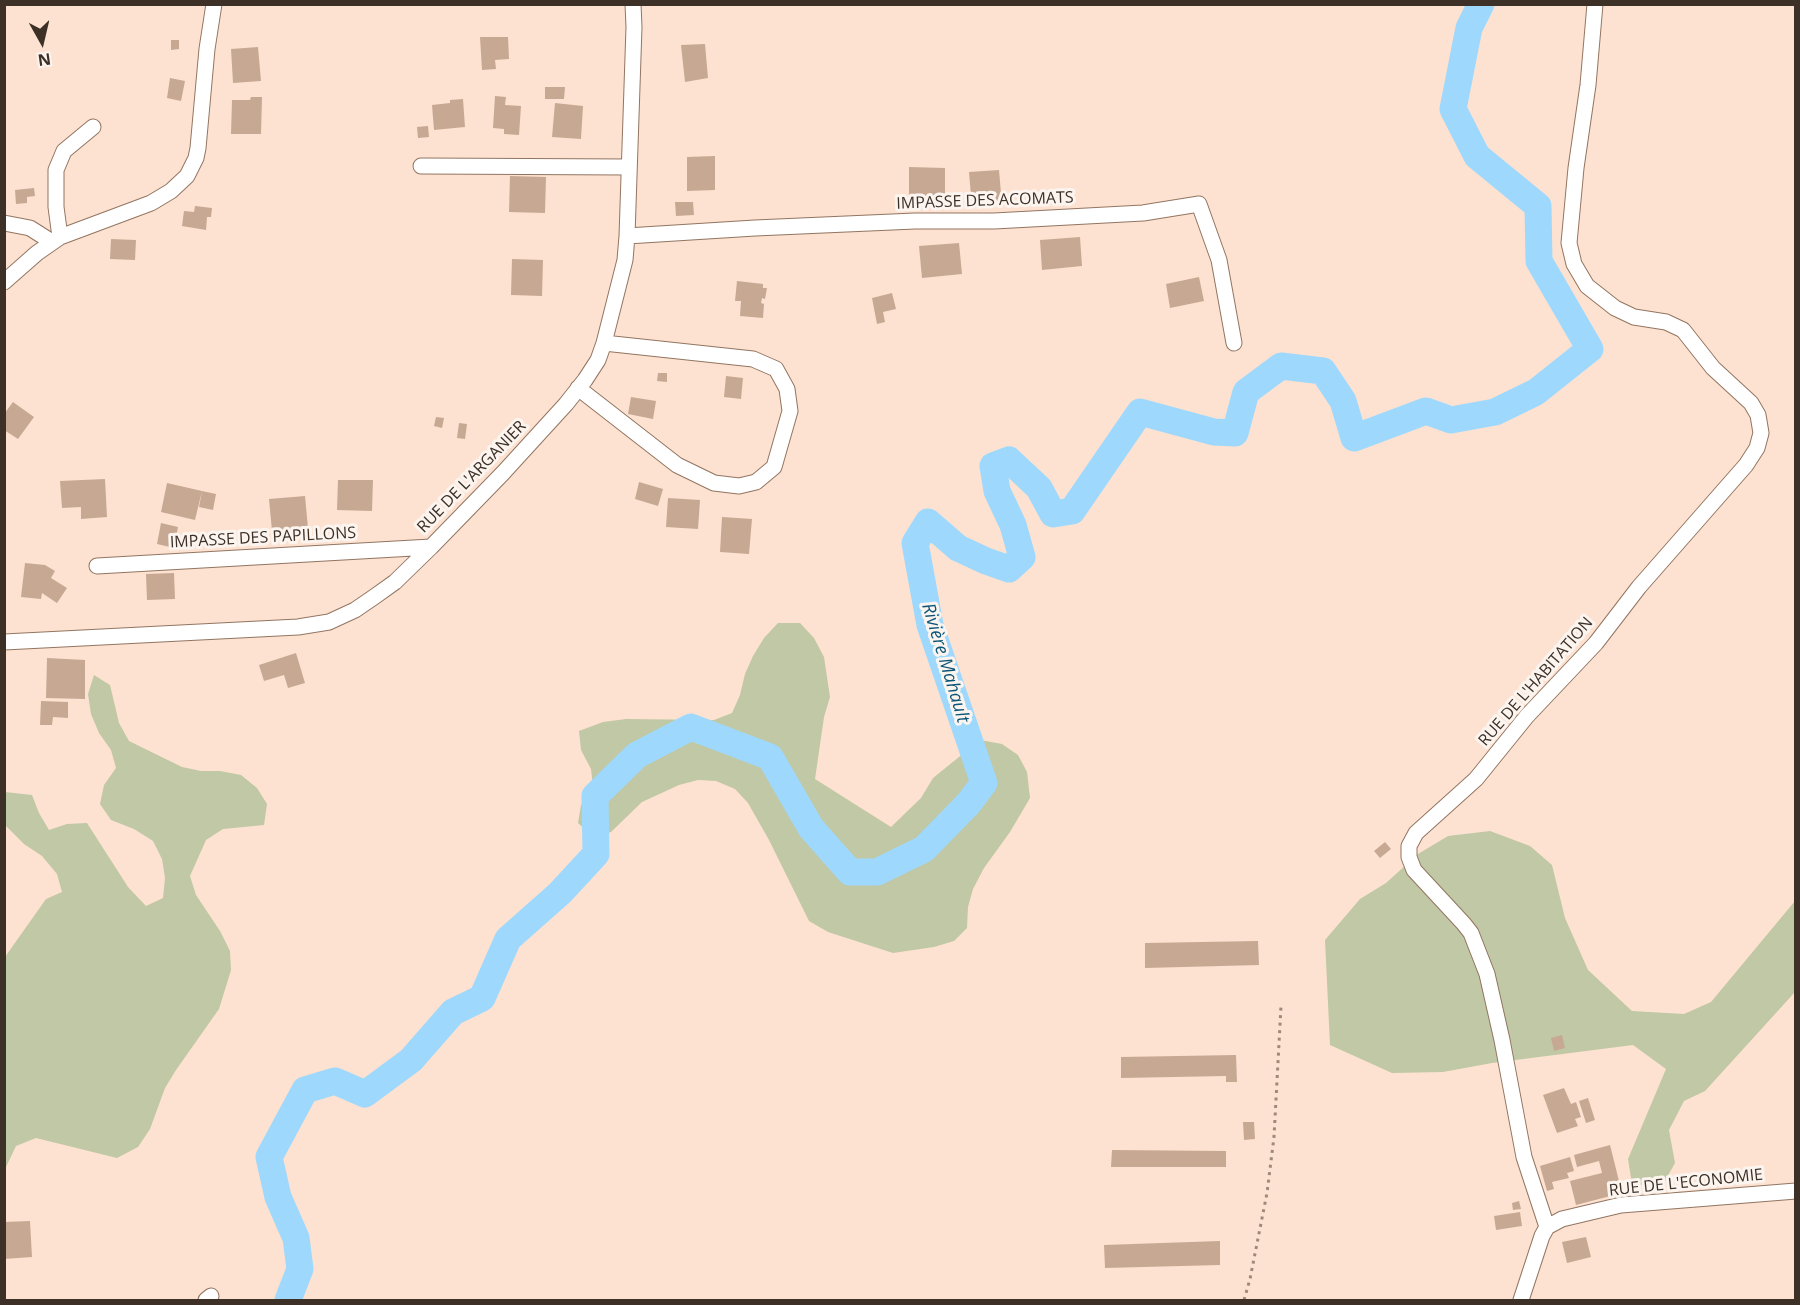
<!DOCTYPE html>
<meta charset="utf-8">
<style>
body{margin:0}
#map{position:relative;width:1800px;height:1305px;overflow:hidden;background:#fde2d1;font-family:"Open Sans",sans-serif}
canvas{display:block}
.frame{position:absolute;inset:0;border:6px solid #3c3027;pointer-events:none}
.north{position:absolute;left:12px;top:12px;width:60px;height:60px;-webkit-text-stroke:4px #fbf4ef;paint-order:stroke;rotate:172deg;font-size:16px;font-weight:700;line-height:24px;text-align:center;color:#3c3027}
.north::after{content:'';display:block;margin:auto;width:21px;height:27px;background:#3c3027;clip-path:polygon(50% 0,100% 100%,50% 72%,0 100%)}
</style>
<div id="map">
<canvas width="1800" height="1305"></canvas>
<div class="frame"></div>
<div class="north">N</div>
</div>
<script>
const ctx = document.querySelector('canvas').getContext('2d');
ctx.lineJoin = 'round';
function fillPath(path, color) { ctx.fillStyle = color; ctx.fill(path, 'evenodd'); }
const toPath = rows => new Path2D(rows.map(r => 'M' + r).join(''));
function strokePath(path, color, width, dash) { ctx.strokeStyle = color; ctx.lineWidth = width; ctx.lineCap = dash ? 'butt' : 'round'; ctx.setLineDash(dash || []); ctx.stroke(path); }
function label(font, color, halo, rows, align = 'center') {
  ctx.font = font + ' "Open Sans",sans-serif'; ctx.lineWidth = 6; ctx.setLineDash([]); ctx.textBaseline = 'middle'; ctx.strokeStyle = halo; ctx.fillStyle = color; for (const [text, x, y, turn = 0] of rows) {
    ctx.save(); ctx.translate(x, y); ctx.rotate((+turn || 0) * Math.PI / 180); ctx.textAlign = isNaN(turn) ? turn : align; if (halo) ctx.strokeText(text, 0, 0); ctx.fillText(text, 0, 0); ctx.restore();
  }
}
const green = toPath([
 [778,623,800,623,814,638,824,657,830,697,824,717,815,779,891,827,921,798,933,778,980,740,1002,744,1018,755,1027,772,1030,798,1010,832,984,868,973,889,968,907,967,928,954,941,934,947,893,953,828,932,809,921,769,840,748,803,735,789,716,781,698,780,679,785,642,802,611,832,593,837,578,823,581,805,593,787,591,769,581,750,579,731,603,722,626,719,714,720,732,713,740,695,745,674,753,656,764,638],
 [94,675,110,685,119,723,129,741,182,767,201,771,220,771,241,775,257,788,267,804,264,825,223,829,206,840,190,876,196,895,220,931,230,951,231,970,219,1009,176,1070,165,1088,150,1129,138,1147,117,1158,36,1138,16,1146,5,1169,5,957,46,899,62,892,57,874,42,856,24,844,5,825,5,792,32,795,39,813,49,830,67,824,87,823,128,887,146,906,163,898,165,878,162,859,153,841,134,829,111,820,100,804,104,785,116,768,111,750,99,733,91,714,88,694],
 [1490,831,1530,846,1552,865,1565,918,1588,970,1632,1011,1684,1014,1711,1002,1795,901,1795,992,1705,1091,1684,1101,1669,1130,1675,1163,1662,1186,1632,1184,1628,1159,1666,1069,1633,1045,1492,1063,1443,1072,1392,1073,1330,1045,1325,940,1360,899,1386,883,1418,854,1448,836]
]);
const river = toPath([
 [288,1300,300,1269,296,1238,278,1197,269,1157,305,1090,335,1081,365,1094,411,1060,453,1012,482,998,508,939,560,893,596,854,595,796,637,755,691,727,770,757,811,828,850,872,877,872,924,849,968,804,984,783,930,625,915,543,928,522,958,548,986,561,1009,569,1022,557,1013,525,997,491,993,466,1009,460,1039,488,1053,514,1072,511,1140,412,1214,432,1235,433,1246,392,1281,366,1323,371,1343,401,1354,438,1426,411,1451,420,1495,412,1536,392,1590,349,1539,261,1538,206,1477,156,1453,109,1469,28,1481,4]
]);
const building = toPath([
 [480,37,508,37,509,59,495,60,496,69,482,70],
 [171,40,179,40,179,49,171,50],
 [705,44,708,78,685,82,681,45],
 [258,47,261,81,233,83,231,49],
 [170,78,185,81,181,101,167,98],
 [545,87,565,87,564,99,545,99],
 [495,96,506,97,505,105,521,106,519,135,504,134,504,129,493,128],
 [251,97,262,97,261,134,231,134,232,100,250,100],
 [463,99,465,127,434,130,432,105,450,103,450,100],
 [555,103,583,106,581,139,552,137],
 [428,126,429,137,418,138,417,127],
 [715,156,715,190,687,191,687,157],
 [909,167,945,168,945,199,909,198],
 [999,170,1002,205,972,208,969,172],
 [510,176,546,177,545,213,509,212],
 [34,188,35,196,27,197,27,203,16,204,15,190],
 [675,202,693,202,694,215,676,216],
 [195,206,212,208,211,217,207,217,206,230,182,226,184,211,194,212],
 [1080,237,1082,266,1042,270,1040,240],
 [111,239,136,240,135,260,110,259],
 [959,243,962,274,922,278,919,246],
 [512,259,543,260,542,296,511,295],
 [1199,277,1204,301,1170,308,1166,284],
 [737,281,763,284,763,288,767,288,765,299,762,298,761,303,764,304,763,318,740,316,741,301,735,301],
 [892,293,896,309,883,312,885,322,877,324,872,298],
 [658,373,667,373,667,382,657,381],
 [726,376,743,378,741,399,724,397],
 [631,397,656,401,653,419,628,414],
 [13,402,34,417,18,439,4,430,4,414],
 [436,417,444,418,442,428,434,426],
 [459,423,467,424,465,439,457,438],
 [105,479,107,517,81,519,81,507,62,508,60,481],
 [338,480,373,480,372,511,337,510],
 [639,482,663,489,658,506,635,499],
 [167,483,202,491,195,520,161,512],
 [202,491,216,494,213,510,199,507],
 [305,496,308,528,272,531,269,499],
 [668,498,700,500,698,529,666,527],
 [722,517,752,519,749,554,720,552],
 [161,523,178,527,174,548,157,544],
 [25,563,45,565,55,571,51,578,67,588,57,603,42,593,41,599,21,597],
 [174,573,175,599,147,600,146,574],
 [296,653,305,683,288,688,284,675,264,681,259,665],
 [47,658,85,660,85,699,46,698],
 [41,701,68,702,68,718,53,717,52,725,40,725],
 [1385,842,1391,849,1380,858,1374,851],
 [1258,941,1259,965,1145,968,1145,943],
 [1562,1035,1565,1048,1554,1051,1551,1038],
 [1236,1055,1237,1082,1226,1082,1226,1076,1121,1078,1121,1057],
 [1564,1088,1571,1104,1576,1102,1581,1117,1575,1119,1578,1126,1557,1133,1543,1095],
 [1588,1098,1595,1120,1586,1123,1579,1101],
 [1243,1122,1254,1122,1255,1139,1244,1140],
 [1610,1145,1622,1193,1576,1205,1570,1181,1602,1173,1599,1161,1577,1167,1574,1155],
 [1112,1150,1226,1151,1226,1167,1111,1167],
 [1570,1157,1574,1171,1567,1173,1569,1178,1552,1182,1554,1189,1547,1191,1540,1166],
 [1519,1201,1521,1209,1513,1210,1512,1203],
 [1520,1212,1522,1226,1496,1230,1494,1216],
 [30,1221,32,1257,4,1259,4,1222],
 [1586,1237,1591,1257,1567,1263,1562,1242],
 [1220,1241,1220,1265,1105,1268,1104,1245]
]);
const path = toPath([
 [1244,1300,1250,1279,1267,1193,1274,1137,1281,1006]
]);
const minor = toPath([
 [421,166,629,167],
 [4,223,30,228,52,242],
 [627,236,755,228,915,221,994,221,1143,213,1199,204,1219,260,1234,343],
 [60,237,56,207,56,170,64,151,93,127],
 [4,282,37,253,60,237,151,203,171,191,187,176,196,158,198,148,207,49,214,4],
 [578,388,677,465,714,483,739,486,756,482,774,467,790,411,787,389,776,369,753,359,604,343],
 [97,566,431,547],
 [4,642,298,627,329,622,355,610,374,597,395,582,431,547,503,473,566,404,585,380,598,360,604,343,625,260,627,236,634,27,633,4],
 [1547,1227,1562,1219,1621,1205,1796,1191],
 [206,1300,211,1296],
 [1521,1300,1542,1236,1547,1227,1524,1157,1502,1040,1487,974,1471,933,1464,924,1414,870,1409,857,1409,846,1416,833,1476,779,1527,716,1596,643,1639,587,1746,465,1757,448,1761,433,1758,415,1751,403,1713,368,1683,330,1666,322,1634,317,1615,308,1587,286,1574,264,1569,243,1576,168,1588,85,1595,4]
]);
const streetNames = [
 ["IMPASSE DES ACOMATS",985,201,-2],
 ["RUE DE L'ARGANIER",472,477,-46],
 ["IMPASSE DES PAPILLONS",263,538,-3],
 ["RUE DE L'HABITATION",1536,682,-49],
 ["RUE DE L'ECONOMIE",1686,1183,-6]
];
const waterNames = [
 ["Rivière Mahault",945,663,73]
];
fillPath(green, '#c0c8a5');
strokePath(river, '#9ed9fd', 27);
fillPath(building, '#c7a893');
strokePath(minor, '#927561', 17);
strokePath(path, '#9e8a7d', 3, [3, 4.5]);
strokePath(minor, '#fff', 15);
label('16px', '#3c3027', '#fbf4ef', streetNames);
label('italic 18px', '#0b5678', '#fbf4ef', waterNames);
</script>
